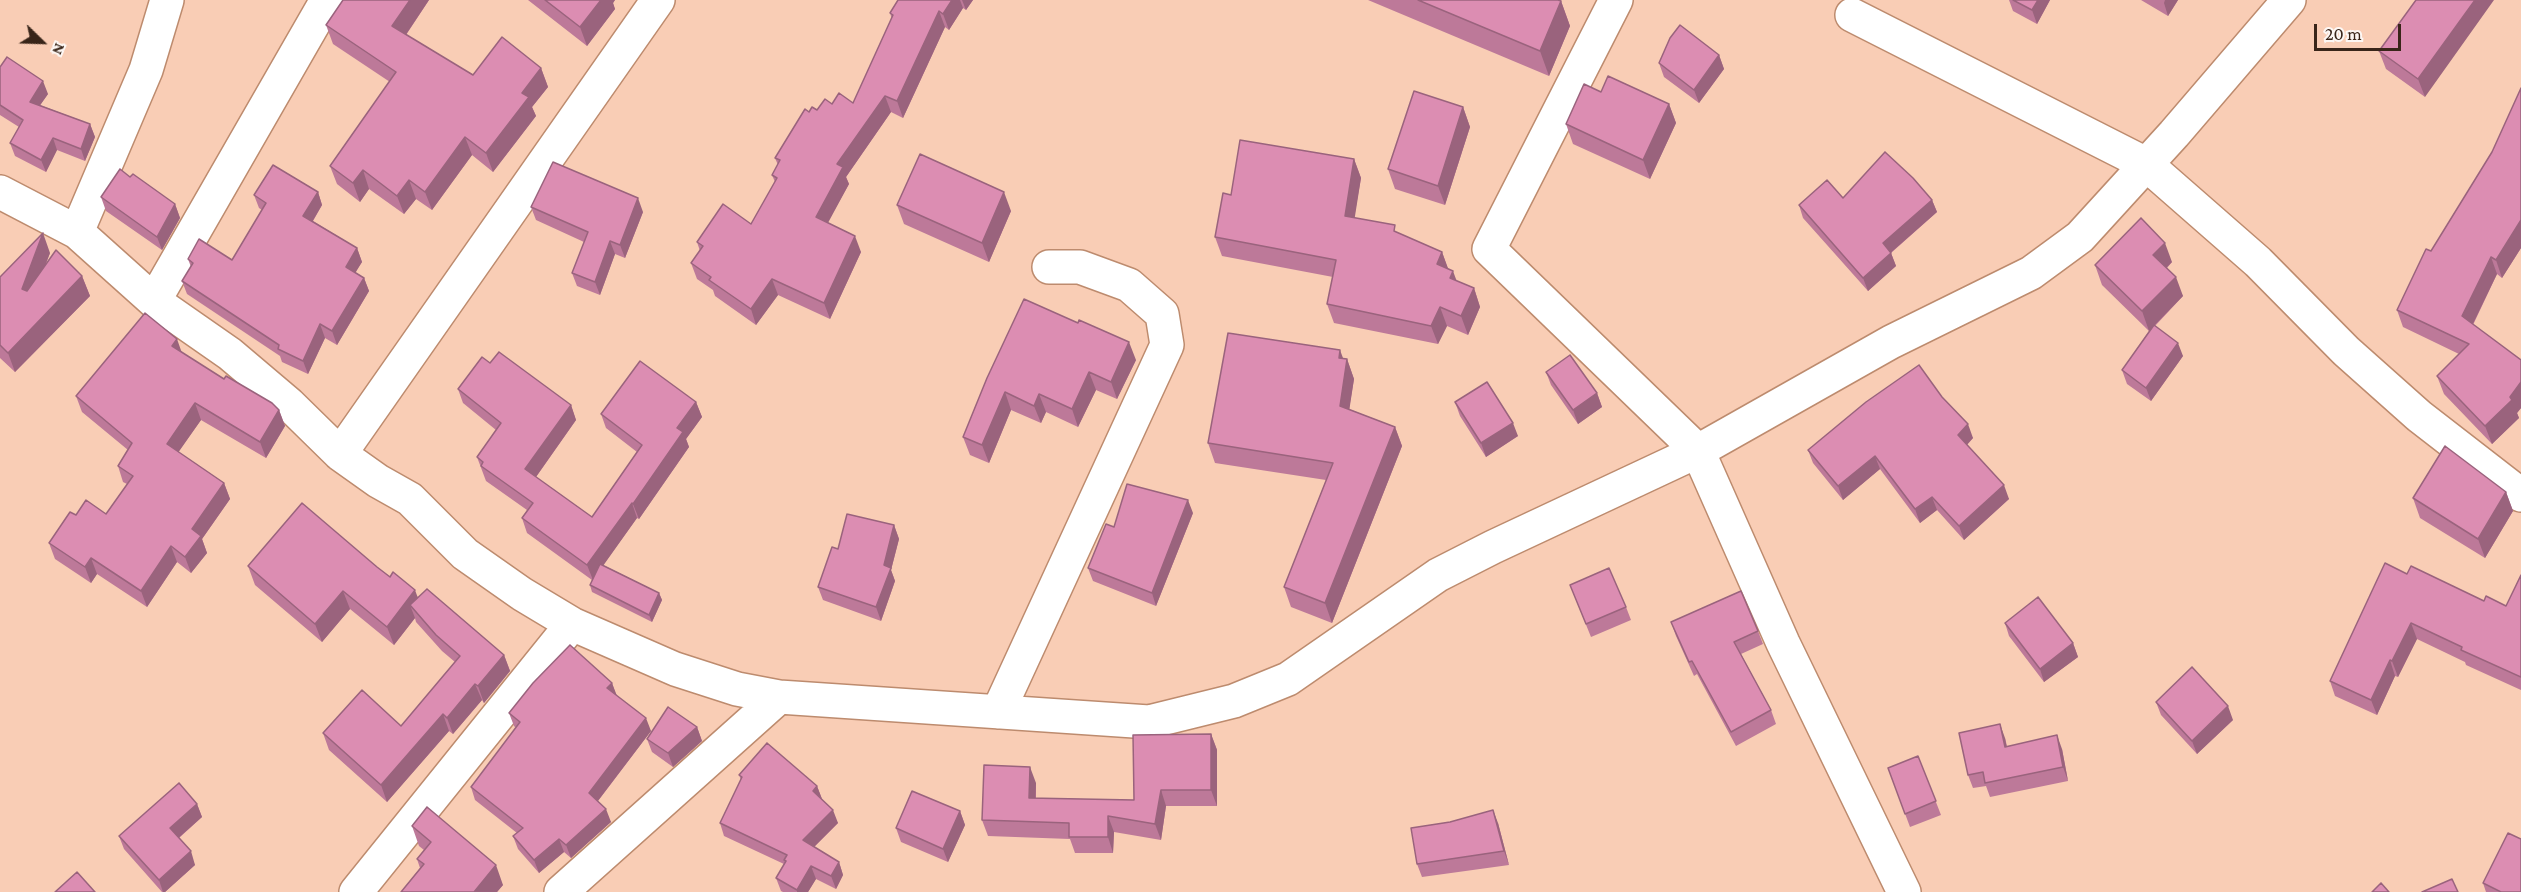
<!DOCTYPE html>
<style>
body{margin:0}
#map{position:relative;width:2521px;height:892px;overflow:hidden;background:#f9cdb5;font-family:"Crimson Pro",serif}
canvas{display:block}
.north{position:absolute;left:12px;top:12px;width:60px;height:60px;-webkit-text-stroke:4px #fdf7f4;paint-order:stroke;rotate:113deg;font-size:16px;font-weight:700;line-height:24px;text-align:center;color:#392519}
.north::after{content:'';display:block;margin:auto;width:21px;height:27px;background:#392519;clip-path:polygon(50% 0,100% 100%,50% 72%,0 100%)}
.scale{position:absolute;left:2314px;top:24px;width:87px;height:27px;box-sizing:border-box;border:3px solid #392519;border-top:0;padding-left:8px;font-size:18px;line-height:21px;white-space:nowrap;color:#392519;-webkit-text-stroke:4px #fdf7f4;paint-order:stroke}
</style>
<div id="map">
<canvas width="2521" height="892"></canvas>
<div class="north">N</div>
<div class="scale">20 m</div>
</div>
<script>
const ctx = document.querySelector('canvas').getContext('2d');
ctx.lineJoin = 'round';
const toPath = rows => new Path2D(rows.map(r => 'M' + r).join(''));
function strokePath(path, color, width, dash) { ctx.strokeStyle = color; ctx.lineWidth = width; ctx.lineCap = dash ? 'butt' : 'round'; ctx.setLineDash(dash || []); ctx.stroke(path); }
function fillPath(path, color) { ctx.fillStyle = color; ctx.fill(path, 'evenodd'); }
const minor = toPath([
 [1616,0,1489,249,1698,451,1783,643,1904,892],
 [1852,15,2146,164,2258,262,2346,351,2419,416,2521,495],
 [0,192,77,232,154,301,230,354,289,404,340,454,378,481,410,499,465,554,522,594,572,624,675,669,737,689,779,697,1149,722,1234,701,1288,679,1438,575,1493,547,1698,451,1891,342,2031,273,2080,237,2174,134,2289,0],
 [77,232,146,70,167,0],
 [154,301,327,0],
 [340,454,658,0],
 [998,712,1167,345,1162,314,1129,285,1080,267,1049,267],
 [356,892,572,624],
 [561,892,779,697]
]);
const wall = toPath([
 [343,0,429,0,406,35,473,75,541,68,548,87,532,107,536,116,493,172,472,155,432,210,416,199,404,214,369,189,360,202,337,184,330,166,390,82,333,44,326,25],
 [528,0,615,0,613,3,615,9,587,46],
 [898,0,973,0,966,10,963,8,949,30,945,27,903,118,891,112,846,177,849,184,827,223,861,252,830,319,778,295,756,325,715,296,713,290,697,279,691,263,700,251,697,242,751,224,775,182,772,175,778,165,775,158,809,112,832,104,853,103,892,19,890,13],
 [1368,0,1558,0,1561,1,1570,26,1549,76],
 [2009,0,2050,0,2037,24,2013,11],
 [2141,0,2178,0,2168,16],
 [2416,0,2425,97,2386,69,2379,51],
 [1719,55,1724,69,1699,103,1664,77,1659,63],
 [0,67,48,94,40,105,90,124,95,137,85,161,57,150,46,172,15,156,10,143,19,127,0,115],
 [2521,88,2521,248,2502,278,2497,274,2473,325,2521,360,2521,408,2517,413,2519,418,2492,444,2444,394,2437,376,2459,354,2403,327,2397,310,2431,251,2492,152],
 [1601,92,1669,104,1676,123,1650,179,1573,144,1566,124],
 [1463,107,1470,127,1445,205,1395,189,1388,169],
 [1354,159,1361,178,1354,218,1398,233,1442,252,1448,269,1457,281,1474,288,1480,307,1468,335,1447,326,1438,344,1334,323,1327,304,1333,277,1222,256,1215,237,1231,195],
 [318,192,322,205,313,221,357,248,362,262,355,272,364,278,369,291,337,345,325,338,308,374,282,362,280,356,187,294,182,281,191,267,188,259,232,260,262,210,259,208,254,195],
 [101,197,175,204,180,218,162,250,106,211],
 [1843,198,1932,200,1937,212,1891,253,1896,266,1868,291,1803,218,1799,205],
 [897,205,1011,211,989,262,904,224],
 [531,207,643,212,625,258,615,254,600,295,577,286,572,273,584,242,536,220],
 [50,253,46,263,82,276,90,296,15,372,0,358,0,277],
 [2172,262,2167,268,2183,296,2155,326,2183,356,2151,401,2127,384,2122,370,2149,331,2102,285,2095,265],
 [181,352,224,379,279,410,285,426,266,458,201,420,178,452,224,483,230,499,202,539,207,553,191,573,177,562,147,607,97,574,91,583,55,559,49,543,76,515,106,514,127,484,123,482,118,466,128,450,82,412,76,396],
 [1343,359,1347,359,1354,379,1349,409,1395,427,1402,446,1332,623,1291,607,1284,587,1326,480,1215,463,1208,443],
 [1136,360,1117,399,1096,390,1078,427,1046,412,1041,423,1011,410,989,463,970,455,963,437,987,378],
 [490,363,571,405,576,420,536,477,592,517,637,452,606,428,601,414,696,402,702,417,686,439,689,447,639,519,637,518,603,565,659,593,662,600,652,622,592,592,590,585,592,580,527,533,522,518,527,510,486,481,477,457,496,430,463,403,458,389],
 [1546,372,1597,393,1602,407,1578,424,1551,385],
 [1942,397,1973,438,1967,445,2009,499,1964,540,1937,510,1920,523,1880,469,1843,500,1813,463,1808,450],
 [1455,402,1518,436,1486,457,1460,416],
 [2506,492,2513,511,2485,558,2420,518,2413,498],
 [1193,513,1156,606,1093,581,1088,568,1114,527],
 [894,525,899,539,891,570,895,581,881,621,823,600,818,587,838,549],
 [248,566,377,567,418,597,504,655,510,671,484,703,482,700,453,734,449,731,387,802,329,750,323,733,401,726,455,662,442,651,416,622,415,618,394,645,350,609,322,642,255,585],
 [2407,574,2484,601,2506,606,2521,575,2521,690,2466,665,2465,662,2417,639,2398,677,2395,676,2377,715,2335,696,2330,681],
 [1570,585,1626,607,1631,620,1591,637],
 [1671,622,1758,631,1763,644,1741,654,1771,710,1776,724,1736,746,1697,674,1694,676,1676,636],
 [2005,623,2073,643,2078,657,2044,682,2009,636],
 [612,683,616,695,651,731,598,801,611,822,571,858,564,852,539,873,518,849,513,836,517,833,475,800,471,787,516,728,514,726,509,713],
 [2156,702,2233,720,2197,754,2161,715],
 [697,727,702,741,673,767,652,752,647,739],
 [1211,734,1217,750,1217,806,1166,806,1161,840,1114,832,1113,853,1075,853,1070,839,988,836,982,820,1036,783,1036,798,1134,800],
 [2005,738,2007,746,2062,749,2068,781,1990,797,1986,786,1973,788,1968,775],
 [1918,756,1941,815,1910,827,1888,768],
 [739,775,817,786,822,799,838,823,814,847,839,862,843,875,836,889,816,879,808,892,783,892,781,891,776,878,784,864,724,836,720,823,741,780],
 [197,804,202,817,179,838,195,865,165,892,162,892,124,849,119,836],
 [960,811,965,825,948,862,901,842,896,828],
 [1498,823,1509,865,1422,877,1417,864],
 [412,826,503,885,497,892,401,892,420,868,417,859,424,850,419,846],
 [2483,883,2521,892,2486,892]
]);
const shadedWall = toPath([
 [410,0,429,0,399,45,392,26],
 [601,0,615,0,613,3,615,9,587,46,580,27],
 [952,0,960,0,963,8,949,30,943,14],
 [962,0,973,0,966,10],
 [2038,0,2050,0,2037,24,2032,10],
 [2165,0,2178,0,2168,16,2164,3],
 [2475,0,2494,0,2425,97,2418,79],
 [1561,1,1570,26,1549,76,1540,51],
 [939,11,945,27,903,118,897,101],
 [1719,55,1724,69,1699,103,1694,90],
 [541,68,548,87,532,107,536,116,493,172,486,153,522,93],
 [43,81,48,94,34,114,30,102],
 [885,96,891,112,846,177,849,184,822,234,816,217,837,164],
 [1669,104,1676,123,1650,179,1643,160],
 [1463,107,1470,127,1445,205,1438,186],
 [90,124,95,137,85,161,81,149],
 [465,137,472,155,432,210,425,192],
 [53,138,57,150,46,172,41,160],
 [1354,159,1361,178,1352,235,1345,216],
 [363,170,369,189,360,202,353,183],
 [409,180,416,199,404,214,397,196],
 [318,192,322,205,308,229,303,216],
 [1004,192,1011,211,989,262,982,243],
 [638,198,643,212,625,258,620,245],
 [1932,200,1937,212,1887,256,1883,243],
 [175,204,180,218,162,250,157,237],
 [2521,220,2521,248,2502,278,2496,260],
 [43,233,50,253,29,308,22,289],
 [855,236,861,252,830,319,824,303],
 [610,241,615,254,600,295,595,282],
 [2165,243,2172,262,2160,274,2153,255],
 [357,248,362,262,351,280,346,267],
 [1442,252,1449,271,1437,264],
 [1891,253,1896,266,1868,291,1863,278],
 [2491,257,2497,274,2468,334,2462,316],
 [1453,271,1460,290,1450,278],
 [82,276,90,296,15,372,8,353],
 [2176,277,2183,296,2149,331,2142,311],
 [364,278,369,291,337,345,332,331],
 [772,279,778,295,756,325,751,309],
 [1474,288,1480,307,1468,335,1461,316],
 [1440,307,1447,326,1438,344,1431,326],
 [320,324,325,338,308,374,303,361],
 [177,339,183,356,172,346],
 [1129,342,1136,360,1117,399,1111,382],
 [2178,343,2183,356,2151,401,2146,388],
 [1340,350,1346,366,1347,359,1354,379,1347,425,1340,406,1339,358],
 [1089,372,1096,390,1078,427,1072,409],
 [2521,382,2521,408,2517,413,2519,418,2492,444,2485,426],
 [1005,392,1011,410,989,463,982,445],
 [1597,393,1602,407,1578,424,1573,410],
 [1039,394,1046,412,1041,423,1034,406],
 [696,402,702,417,686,439,689,447,639,519,633,504,677,428],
 [195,403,201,420,173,460,167,444],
 [571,405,576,420,531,484,525,469],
 [279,410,285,426,266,458,260,442],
 [1513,423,1518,436,1486,457,1481,443],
 [1968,424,1973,438,1963,449,1958,435],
 [1395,427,1402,446,1332,623,1325,603],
 [1875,456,1880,469,1843,500,1838,486],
 [224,483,230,499,202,539,207,553,191,573,185,557,192,529],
 [2004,485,2009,499,1964,540,1959,526],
 [2506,492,2513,511,2485,558,2478,539],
 [1932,497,1937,510,1920,523,1915,509],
 [1188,500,1193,513,1156,606,1152,593],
 [632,503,637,518,593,580,587,565],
 [894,525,899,539,891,570,895,581,881,621,876,607,884,565],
 [171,546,177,562,147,607,141,591],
 [91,558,97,574,91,583,85,567],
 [415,590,422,609,410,605,415,618,394,645,387,627],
 [343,591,350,609,322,642,315,624],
 [659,593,662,600,652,622,649,615],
 [2411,623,2417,639,2398,677,2392,661],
 [2073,643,2078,657,2044,682,2040,669],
 [504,655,510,671,484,703,478,686],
 [2390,660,2395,676,2377,715,2371,700],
 [612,683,617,696,607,688],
 [475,684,482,700,453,734,447,718],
 [2228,706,2233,720,2197,754,2192,741],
 [443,714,449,731,387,802,381,785],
 [646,718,651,731,594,806,589,793],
 [2000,724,2005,738,2009,760,2005,747],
 [697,727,702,741,673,767,668,753],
 [1211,734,1217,750,1217,806,1211,790],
 [2057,735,2062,749,2068,781,2063,767],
 [1030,767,1036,783,1035,814,1029,798],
 [817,786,822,799,813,791],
 [1161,790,1166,806,1161,840,1155,824],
 [197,804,202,817,175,841,170,828],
 [606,809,611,822,571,858,566,845],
 [833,810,838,823,808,853,803,840],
 [1493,810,1498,823,1509,865,1504,851],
 [960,811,965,825,948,862,943,849],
 [1108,816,1114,832,1113,853,1108,837],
 [559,839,564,852,539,873,534,860],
 [191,851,195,865,165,892,163,892,159,880],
 [839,862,843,875,836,889,831,876],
 [496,865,503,885,497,892,474,892],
 [811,866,816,879,808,892,797,892,797,890]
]);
const building = toPath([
 [343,0,410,0,392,26,473,75,502,37,541,68,522,93,529,97,486,153,465,137,425,192,409,180,397,196,363,170,353,183,330,166,396,72,326,25,343,0],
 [545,0,601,0,580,27,545,0],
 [898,0,952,0,943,14,939,11,897,101,885,96,837,164,843,167,816,217,855,236,824,303,772,279,751,309,709,280,711,277,691,263,703,246,697,242,723,204,751,224,777,178,772,175,780,160,775,158,805,109,809,112,812,107,817,110,825,99,832,104,839,93,853,103,893,15,890,13,898,0],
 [1418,0,1558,0,1561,1,1540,51,1418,0],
 [2013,0,2038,0,2032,10,2013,0],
 [2416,0,2475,0,2418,79,2379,51,2416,0],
 [1680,25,1719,55,1694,90,1659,63,1670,38,1680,25],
 [7,57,43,81,30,102,90,124,81,149,53,138,41,160,10,143,23,120,0,105,0,67,7,57],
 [1608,76,1669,104,1643,160,1566,124,1584,84,1601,92,1608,76],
 [2521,88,2521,220,2496,260,2491,257,2462,316,2521,360,2521,382,2510,397,2512,400,2485,426,2437,376,2469,344,2397,310,2426,249,2431,251,2492,152,2521,88],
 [1414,91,1463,107,1438,186,1388,169,1414,91],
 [1240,140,1354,159,1345,216,1395,225,1394,231,1442,252,1437,264,1453,271,1450,278,1474,288,1461,316,1440,307,1431,326,1327,304,1336,260,1215,237,1223,193,1231,195,1240,140],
 [1885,152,1913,178,1932,200,1883,243,1891,253,1863,278,1799,205,1827,180,1843,198,1885,152],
 [920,154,1004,192,982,243,897,205,920,154],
 [553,162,638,198,620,245,610,241,595,282,572,273,588,232,531,207,553,162],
 [273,165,318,192,303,216,357,248,346,267,364,278,332,331,320,324,303,361,278,349,279,345,182,281,193,263,188,259,199,239,232,260,266,203,254,195,273,165],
 [120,169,130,177,133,174,175,204,157,237,101,197,120,169],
 [2141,218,2165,243,2153,255,2176,277,2142,311,2095,265,2141,218],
 [43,233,22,289,27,291,56,250,82,276,8,353,0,345,0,277,43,233],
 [1024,299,1078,323,1079,320,1129,342,1111,382,1089,372,1072,409,1039,394,1034,406,1005,392,982,445,963,437,987,378,1024,299],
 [145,313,177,339,172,346,224,379,226,376,272,403,279,410,260,442,195,403,167,444,224,483,192,529,201,536,185,557,171,546,141,591,91,558,85,567,49,543,70,512,76,515,86,500,106,514,133,476,118,466,132,443,76,396,145,313],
 [2154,325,2178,343,2146,388,2122,370,2154,325],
 [1228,333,1340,350,1339,358,1347,359,1340,406,1395,427,1325,603,1284,587,1333,463,1208,443,1228,333],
 [499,352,571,405,525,469,592,517,642,445,601,414,640,361,696,402,677,428,683,432,633,504,632,503,587,565,522,518,533,503,481,466,483,462,477,457,501,423,458,389,482,357,490,363,499,352],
 [1570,355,1597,393,1573,410,1546,372,1570,355],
 [1919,365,1942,397,1968,424,1958,435,2004,485,1959,526,1932,497,1915,509,1875,456,1838,486,1808,450,1866,402,1919,365],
 [1487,382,1513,423,1481,443,1455,402,1487,382],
 [2445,446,2506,492,2478,539,2413,498,2445,446],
 [1127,484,1188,500,1152,593,1088,568,1106,524,1114,527,1127,484],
 [302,503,377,567,390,577,393,572,415,590,387,627,343,591,315,624,248,566,302,503],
 [847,514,894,525,884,565,891,568,876,607,818,587,832,547,838,549,847,514],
 [2385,563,2407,574,2411,566,2484,601,2486,596,2506,606,2521,575,2521,677,2461,650,2462,647,2411,623,2392,661,2390,660,2371,700,2330,681,2385,563],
 [600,564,659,593,649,615,590,585,600,564],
 [1609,568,1626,607,1586,624,1570,585,1609,568],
 [427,589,504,655,478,686,475,684,447,718,443,714,381,785,323,733,362,690,401,726,460,656,436,635,410,605,427,589],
 [1741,591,1758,631,1734,642,1771,710,1731,732,1692,661,1689,662,1671,622,1741,591],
 [2038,597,2073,643,2040,669,2005,623,2038,597],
 [570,645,612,683,607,688,646,718,589,793,606,809,566,845,559,839,534,860,513,836,523,828,471,787,520,722,509,713,533,683,570,645],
 [2192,667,2228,706,2192,741,2156,702,2192,667],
 [668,707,697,727,668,753,647,739,668,707],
 [2000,724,2005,747,2057,735,2063,767,1985,783,1983,772,1968,775,1959,733,2000,724],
 [1211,734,1211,790,1161,790,1155,824,1108,816,1108,837,1069,837,1069,823,982,820,984,765,1030,767,1029,798,1134,800,1133,735,1211,734],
 [767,743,817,786,813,791,833,810,803,840,839,862,831,876,811,866,797,890,776,878,786,861,784,860,787,855,720,823,742,777,739,775,767,743],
 [1918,756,1936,801,1905,814,1888,768,1918,756],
 [179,783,197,804,170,828,191,851,159,880,119,836,179,783],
 [912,791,960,811,943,849,896,828,912,791],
 [427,807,496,865,474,892,401,892,424,864,417,859,431,842,412,826,427,807],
 [1493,810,1504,851,1417,864,1411,828,1450,822,1493,810],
 [2508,833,2521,839,2521,892,2501,892,2483,883,2508,833],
 [77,872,95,892,55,892,77,872],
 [2452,879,2458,892,2422,892,2452,879],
 [2381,883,2389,892,2372,892,2381,883]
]);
strokePath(minor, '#bd8b6e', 36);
strokePath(minor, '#fff', 33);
fillPath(wall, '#bd7999');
fillPath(shadedWall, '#9a637d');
fillPath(building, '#dc8db2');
strokePath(building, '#9a637d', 1.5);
</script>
